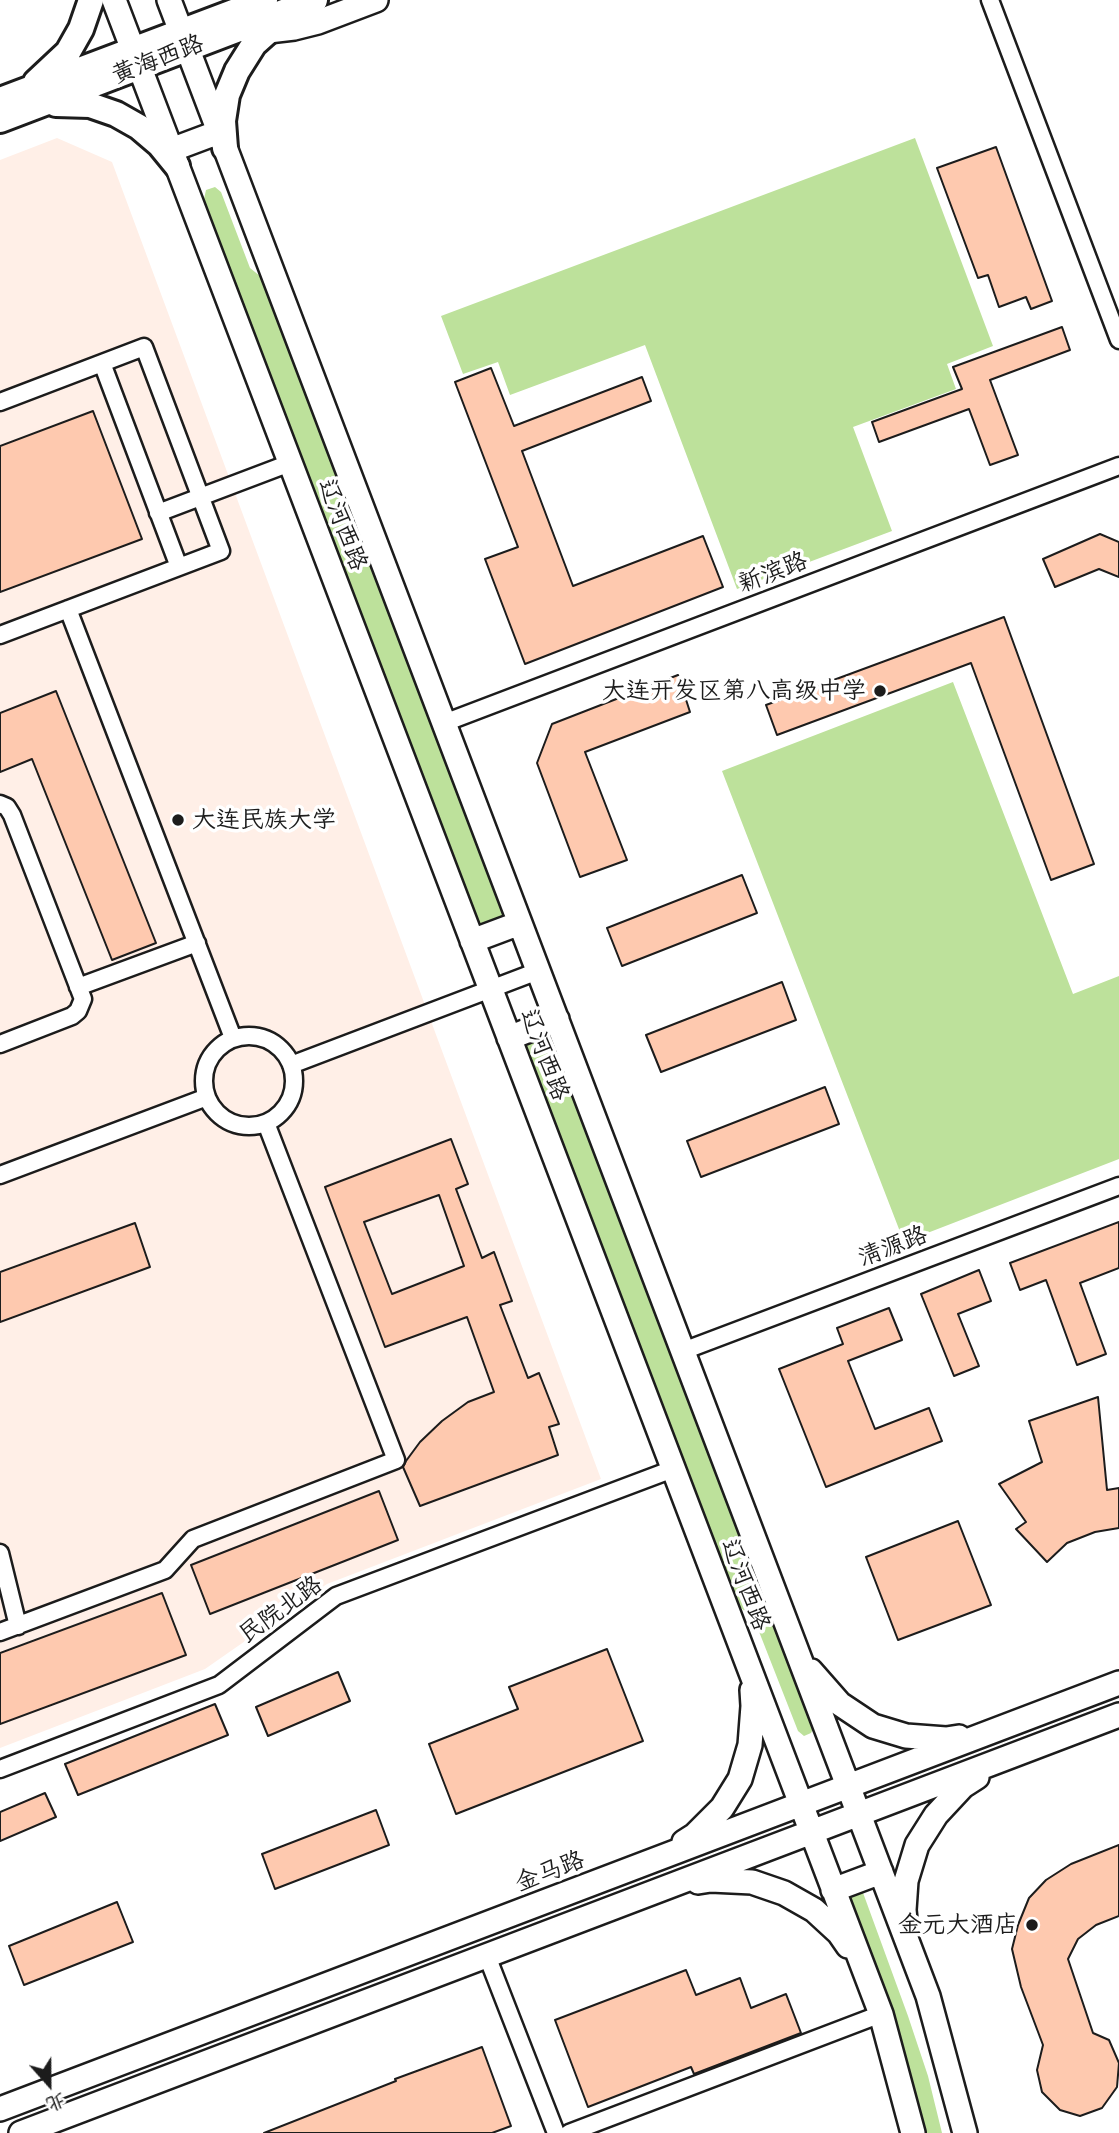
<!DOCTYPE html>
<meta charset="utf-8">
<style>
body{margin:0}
#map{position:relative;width:1119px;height:2133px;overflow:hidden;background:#fff;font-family:"Playpen Sans","LXGW WenKai TC",sans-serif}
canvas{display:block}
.north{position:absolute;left:14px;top:2049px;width:70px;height:70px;-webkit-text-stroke:5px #fff;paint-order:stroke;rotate:159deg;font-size:19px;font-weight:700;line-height:28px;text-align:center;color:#1c1c1c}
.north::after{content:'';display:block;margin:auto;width:24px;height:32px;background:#1c1c1c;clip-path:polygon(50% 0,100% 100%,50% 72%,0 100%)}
</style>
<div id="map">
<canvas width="1119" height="2133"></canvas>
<div class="north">北</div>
</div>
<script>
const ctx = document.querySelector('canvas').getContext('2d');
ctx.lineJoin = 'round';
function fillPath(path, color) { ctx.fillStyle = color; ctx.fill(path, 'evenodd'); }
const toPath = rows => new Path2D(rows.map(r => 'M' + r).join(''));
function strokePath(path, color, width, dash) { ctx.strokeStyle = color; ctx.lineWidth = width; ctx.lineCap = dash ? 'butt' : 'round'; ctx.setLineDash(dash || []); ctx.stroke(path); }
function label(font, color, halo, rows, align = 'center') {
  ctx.font = font + ' "Playpen Sans","LXGW WenKai TC",sans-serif'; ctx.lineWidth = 7; ctx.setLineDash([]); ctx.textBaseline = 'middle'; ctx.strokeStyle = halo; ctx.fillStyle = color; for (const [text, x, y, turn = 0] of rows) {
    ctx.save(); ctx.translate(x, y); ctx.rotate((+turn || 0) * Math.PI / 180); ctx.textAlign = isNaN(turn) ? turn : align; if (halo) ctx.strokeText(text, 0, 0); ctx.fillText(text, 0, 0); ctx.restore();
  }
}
const built = toPath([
 [57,138,112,162,601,1479,327,1584,205,1669,0,1748,0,160]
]);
const green = toPath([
 [915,138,993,346,947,364,956,389,853,427,892,531,737,589,645,345,510,395,498,362,463,374,441,316],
 [215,187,221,192,250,268,265,280,506,915,501,926,490,930,479,925,204,199,206,190],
 [953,682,1073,994,1119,976,1119,1159,904,1242,722,771],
 [539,1030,552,1035,815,1725,811,1733,804,1736,798,1731,758,1629,751,1617,738,1605,525,1047,529,1033],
 [862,1890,908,2016,928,2076,942,2133,926,2133,894,2021,848,1896]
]);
const building = toPath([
 [996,147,1052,301,1031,309,1026,297,999,307,988,275,978,278,937,168,996,147],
 [1062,327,1070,350,990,380,1018,455,990,465,969,409,879,442,872,422,962,389,953,367,1062,327],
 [491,368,514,426,642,377,651,401,522,451,573,586,703,536,723,587,525,664,485,559,518,547,455,382,491,368],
 [93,411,142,539,0,592,0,446,93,411],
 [1100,534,1119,542,1119,577,1099,569,1055,587,1043,559,1100,534],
 [1004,617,1094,864,1051,880,971,663,777,735,766,705,1004,617],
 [678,675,690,712,585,752,627,860,580,877,537,763,552,724,678,675],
 [56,691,156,943,112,960,32,759,0,772,0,713,56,691],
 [742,875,757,913,622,966,607,928,742,875],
 [782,982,796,1020,661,1072,646,1035,782,982],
 [825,1087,839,1124,701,1177,687,1141,825,1087],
 [451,1139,468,1184,456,1189,482,1258,494,1252,512,1301,500,1305,528,1378,539,1373,559,1424,549,1427,558,1455,420,1506,403,1467,406,1461,420,1442,442,1421,468,1402,494,1392,467,1317,385,1347,325,1187,451,1139],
 [439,1195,464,1266,392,1294,364,1222,439,1195],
 [1119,1222,1119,1268,1080,1283,1106,1354,1077,1365,1046,1280,1020,1290,1010,1263,1119,1222],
 [135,1223,150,1267,0,1322,0,1272,135,1223],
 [979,1270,991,1301,958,1314,979,1366,954,1376,921,1294,979,1270],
 [889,1308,902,1340,848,1361,875,1429,929,1408,942,1441,826,1487,779,1369,843,1344,837,1328,889,1308],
 [1098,1397,1107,1490,1119,1488,1119,1528,1095,1532,1067,1543,1047,1562,1016,1529,1026,1522,999,1484,1042,1462,1029,1421,1098,1397],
 [379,1491,398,1540,210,1614,191,1565,379,1491],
 [958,1521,991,1605,898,1640,866,1557,958,1521],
 [162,1593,186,1655,0,1724,0,1653,162,1593],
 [607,1649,643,1741,456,1814,429,1744,518,1709,509,1687,607,1649],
 [338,1672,350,1701,268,1736,256,1707,338,1672],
 [215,1704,228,1735,78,1795,65,1764,215,1704],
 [45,1793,56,1817,0,1841,0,1812,45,1793],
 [376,1810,389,1845,275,1889,262,1854,376,1810],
 [1119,1845,1119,1916,1096,1925,1078,1939,1068,1959,1093,2033,1109,2040,1119,2063,1117,2087,1102,2108,1080,2116,1060,2110,1042,2092,1037,2070,1043,2045,1021,1987,1012,1949,1018,1925,1029,1898,1046,1880,1071,1864,1119,1845],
 [117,1902,133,1942,24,1985,9,1946,117,1902],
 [686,1970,696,1995,740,1978,751,2008,786,1994,801,2033,694,2074,691,2067,588,2107,555,2020,686,1970],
 [482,2047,511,2126,492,2133,264,2133,396,2081,395,2079,482,2047]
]);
const street = toPath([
 [990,0,1119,340],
 [102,363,179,567],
 [0,402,144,347,221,551,0,635],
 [158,513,290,463],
 [68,609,233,1038],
 [444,723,1119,466],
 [0,804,7,807,12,815,83,999,78,1011,72,1016,0,1044],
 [78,987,197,943],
 '204 1081a45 45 0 1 1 90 0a45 45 0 1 1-90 0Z',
 [291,1065,538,971],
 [0,1175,207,1097],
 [683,1351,1119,1186],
 [0,1553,18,1626],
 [0,1632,165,1570,193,1539,396,1460,266,1123],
 [0,1769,219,1685,336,1596,673,1469],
 [487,1956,556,2133],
 [569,2133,881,2014]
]);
const secondary = toPath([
 [114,0,881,2014,913,2133],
 [169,0,928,1996,965,2133],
 [260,32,294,28,318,22,376,0],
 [171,150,219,132],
 [472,941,520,923],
 [509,1038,557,1019],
 [811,1671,840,1704,873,1726,906,1736,946,1739,959,1737],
 [684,1842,695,1835,722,1808,740,1779,750,1745,753,1706,752,1690],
 [698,1882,711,1880,752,1882,784,1893,814,1910,839,1933,848,1946],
 [833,1890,881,1872],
 [905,1920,904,1910,906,1881,917,1845,936,1815,963,1786,977,1777],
 [0,2109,1119,1683],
 [21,2133,1119,1715]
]);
const primary = toPath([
 [36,82,68,52,81,29,91,0],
 [0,100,265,0],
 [56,104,90,105,116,114,139,127,159,144,177,166],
 [0,120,315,0],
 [225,148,223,121,227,95,237,71,254,44,283,18]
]);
const markers = [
 [880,691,7,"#1c1c1c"],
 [178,820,7,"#1c1c1c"],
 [1032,1925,7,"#1c1c1c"]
];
const streetNames = [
 ["黄海西路",158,60,-21],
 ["辽河西路",342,525,69],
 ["新滨路",773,573,-21],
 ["辽河西路",544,1055,69],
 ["清源路",893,1247,-21],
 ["辽河西路",745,1585,69],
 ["民院北路",281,1610,-36],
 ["金马路",550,1872,-21]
];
const poiNames = [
 ["大连开发区第八高级中学",866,691],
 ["大连民族大学",192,820,"left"],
 ["金元大酒店",1018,1925]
];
fillPath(built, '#ffefe7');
fillPath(green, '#bde19b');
fillPath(building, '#fec9af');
strokePath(building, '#1c1c1c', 2);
strokePath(street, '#1c1c1c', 21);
strokePath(secondary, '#1c1c1c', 28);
strokePath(primary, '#1c1c1c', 30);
strokePath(street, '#fff', 16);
strokePath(secondary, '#fff', 23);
strokePath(primary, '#fff', 24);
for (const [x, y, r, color] of markers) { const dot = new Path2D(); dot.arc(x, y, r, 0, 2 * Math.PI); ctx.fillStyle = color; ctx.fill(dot); strokePath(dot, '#fff', 2.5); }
label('24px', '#1c1c1c', '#fff', streetNames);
label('24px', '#1c1c1c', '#fff', poiNames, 'right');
</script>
